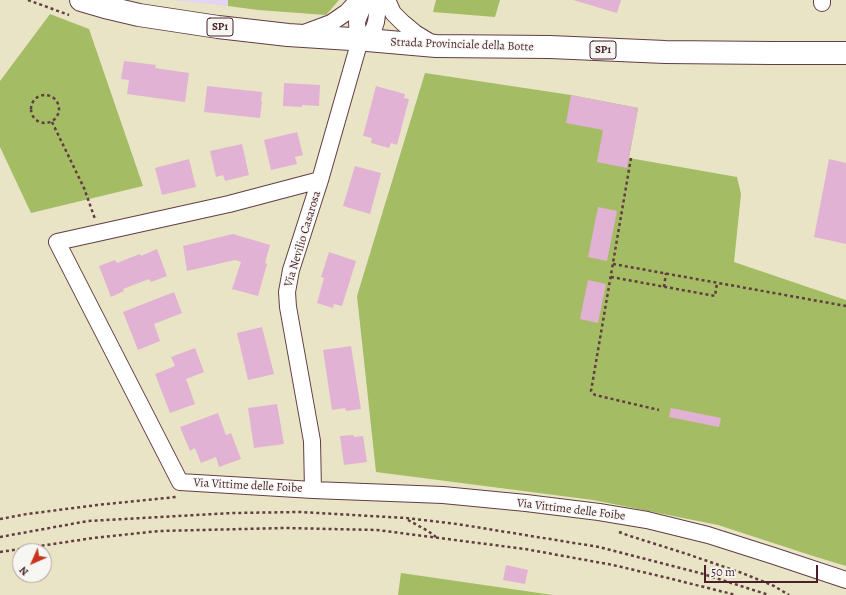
<!DOCTYPE html>
<style>
body{margin:0}
#map{position:relative;width:846px;height:595px;overflow:hidden;background:#eae4c6;font-family:Alegreya,serif}
canvas{display:block}
.north{position:absolute;left:12px;top:543px;width:40px;height:40px;box-sizing:border-box;background:#f6f6f2;border:1px solid #b1a0a2;border-radius:50%;rotate:225deg;font-size:11px;font-weight:700;line-height:16px;text-align:center;color:#4a1f2b}
.north::after{content:'';display:block;margin:auto;width:14px;height:18px;background:#c8321e;clip-path:polygon(50% 0,100% 100%,50% 72%,0 100%)}
.scale{position:absolute;left:704px;top:565px;width:114px;height:18px;box-sizing:border-box;border:2px solid #4a1f2b;border-top:0;padding-left:5px;font-size:12px;line-height:14px;white-space:nowrap;color:#4a1f2b;-webkit-text-stroke:3px #f6f6f2;paint-order:stroke}
</style>
<div id="map">
<canvas width="846" height="595"></canvas>
<div class="north">N</div>
<div class="scale">50 m</div>
</div>
<script>
const ctx = document.querySelector('canvas').getContext('2d');
ctx.lineJoin = 'round';
function fillPath(path, color) { ctx.fillStyle = color; ctx.fill(path, 'evenodd'); }
const toPath = rows => new Path2D(rows.map(r => 'M' + r).join(''));
function strokePath(path, color, width, dash) { ctx.strokeStyle = color; ctx.lineWidth = width; ctx.lineCap = dash ? 'butt' : 'round'; ctx.setLineDash(dash || []); ctx.stroke(path); }
function label(font, color, halo, rows, align = 'center') {
  ctx.font = font + ' Alegreya,serif'; ctx.lineWidth = 3; ctx.setLineDash([]); ctx.textBaseline = 'middle'; ctx.strokeStyle = halo; ctx.fillStyle = color; for (const [text, x, y, turn = 0] of rows) {
    ctx.save(); ctx.translate(x, y); ctx.rotate((+turn || 0) * Math.PI / 180); ctx.textAlign = isNaN(turn) ? turn : align; if (halo) ctx.strokeText(text, 0, 0); ctx.fillText(text, 0, 0); ctx.restore();
  }
}
const built = toPath([
 [173,0,228,0,228,6]
]);
const green = toPath([
 [228,0,339,0,326,15,258,10,228,6],
 [436,0,500,0,495,17,433,12],
 [50,14,89,29,143,186,31,213,0,147,0,81],
 [425,73,571,95,638,108,629,158,737,177,741,194,734,262,846,300,846,566,813,556,718,525,593,500,376,472,357,296],
 [401,573,553,595,398,595]
]);
const building = toPath([
 [573,0,621,0,617,13],
 [124,61,156,65,155,68,189,73,185,102,127,94,129,80,121,79],
 [284,83,320,85,319,106,302,105,302,107,283,106],
 [207,86,262,92,261,101,262,101,260,118,204,112],
 [376,86,405,94,404,98,409,99,397,145,391,143,389,148,371,143,372,138,363,136],
 [571,95,638,108,627,168,597,162,603,130,566,123],
 [297,132,303,155,295,157,297,164,271,170,264,140],
 [242,144,249,175,225,181,223,175,216,177,210,151],
 [189,159,196,187,162,195,155,168],
 [829,159,846,163,846,244,814,237],
 [355,166,381,173,370,214,343,206],
 [598,207,617,211,607,261,588,257],
 [233,234,270,245,265,263,267,264,258,296,232,289,241,262,235,260,187,271,183,246],
 [157,249,167,276,151,282,149,279,123,289,124,291,111,297,99,266,115,260,117,263,140,254,141,256],
 [329,252,356,261,342,306,334,304,333,308,317,303,324,278,321,277],
 [588,280,606,284,598,323,580,319],
 [174,292,182,313,154,324,160,341,138,350,123,312],
 [262,327,274,374,248,380,237,333],
 [351,346,361,409,346,411,345,408,332,410,323,350],
 [195,348,204,372,186,379,195,404,170,413,155,374,175,366,171,357],
 [277,404,284,444,254,448,248,408],
 [671,408,721,418,719,427,669,417],
 [218,413,226,435,231,433,241,459,219,467,216,457,201,463,195,448,190,451,180,427],
 [353,435,354,437,363,436,367,462,344,465,340,436],
 [506,565,528,570,525,584,503,580]
]);
const path = toPath([
 [28,0,69,15],
 '31 109a14 14 0 1 1 28 0a14 14 0 1 1-28 0Z',
 [52,122,84,188,95,219],
 [631,158,591,391,595,395,659,410],
 [613,264,846,306],
 [611,277,715,296,717,283],
 [664,287,666,273],
 [0,519,27,514,97,505,176,497],
 [408,520,428,531,436,537],
 [619,532,630,536,687,554,742,573,774,586,789,595],
 [0,537,88,521,233,513,300,512,406,518,457,524,599,547,700,573,769,595],
 [0,552,93,538,159,531,285,528,377,530,525,549,613,565,668,578,736,595]
]);
const minor = toPath([
 [387,0,393,13,403,23,415,33,433,44],
 [822,3,822,0],
 [304,33,331,23,347,12,358,0],
 [358,40,357,22,359,16,366,0],
 [367,40,374,28,376,22,379,0],
 [320,180,229,204,57,242,180,482,313,490,443,495,526,503,599,512,647,520,708,535,774,556,846,580],
 [313,490,312,441,288,307,287,292,291,270,320,180,360,40]
]);
const primary = toPath([
 [81,0,105,7,139,15,218,27,288,35,367,40,436,46,550,47,665,52,772,53,846,53]
]);
const shields = [
 [220,27,26],
 [603,50,26]
];
const shieldNames = [
 ["SP1",220,27],
 ["SP1",603,50]
];
const streetNames = [
 ["Strada Provinciale della Botte",462,45,2],
 ["Via Nevilio Casarosa",303,239,-73],
 ["Via Vittime delle Foibe",248,486,3],
 ["Via Vittime delle Foibe",571,510,7]
];
fillPath(built, '#e4d3f2');
fillPath(green, '#a4bd64');
fillPath(building, '#e1b2d3');
strokePath(minor, '#623d42', 18);
strokePath(primary, '#623d42', 24);
strokePath(path, '#623d42', 2.5, [3, 3]);
strokePath(minor, '#fff', 16);
strokePath(primary, '#fff', 22);
for (const [x, y, w] of shields) { const box = new Path2D(); box.roundRect(x - w / 2, y - 9, w, 18, 3); ctx.fillStyle = '#f6f6f2'; ctx.fill(box); strokePath(box, '#4a1f2b', 1); }
label('bold 11px', '#4a1f2b', null, shieldNames);
label('12px', '#4a1f2b', '#f6f6f2', streetNames);
</script>
